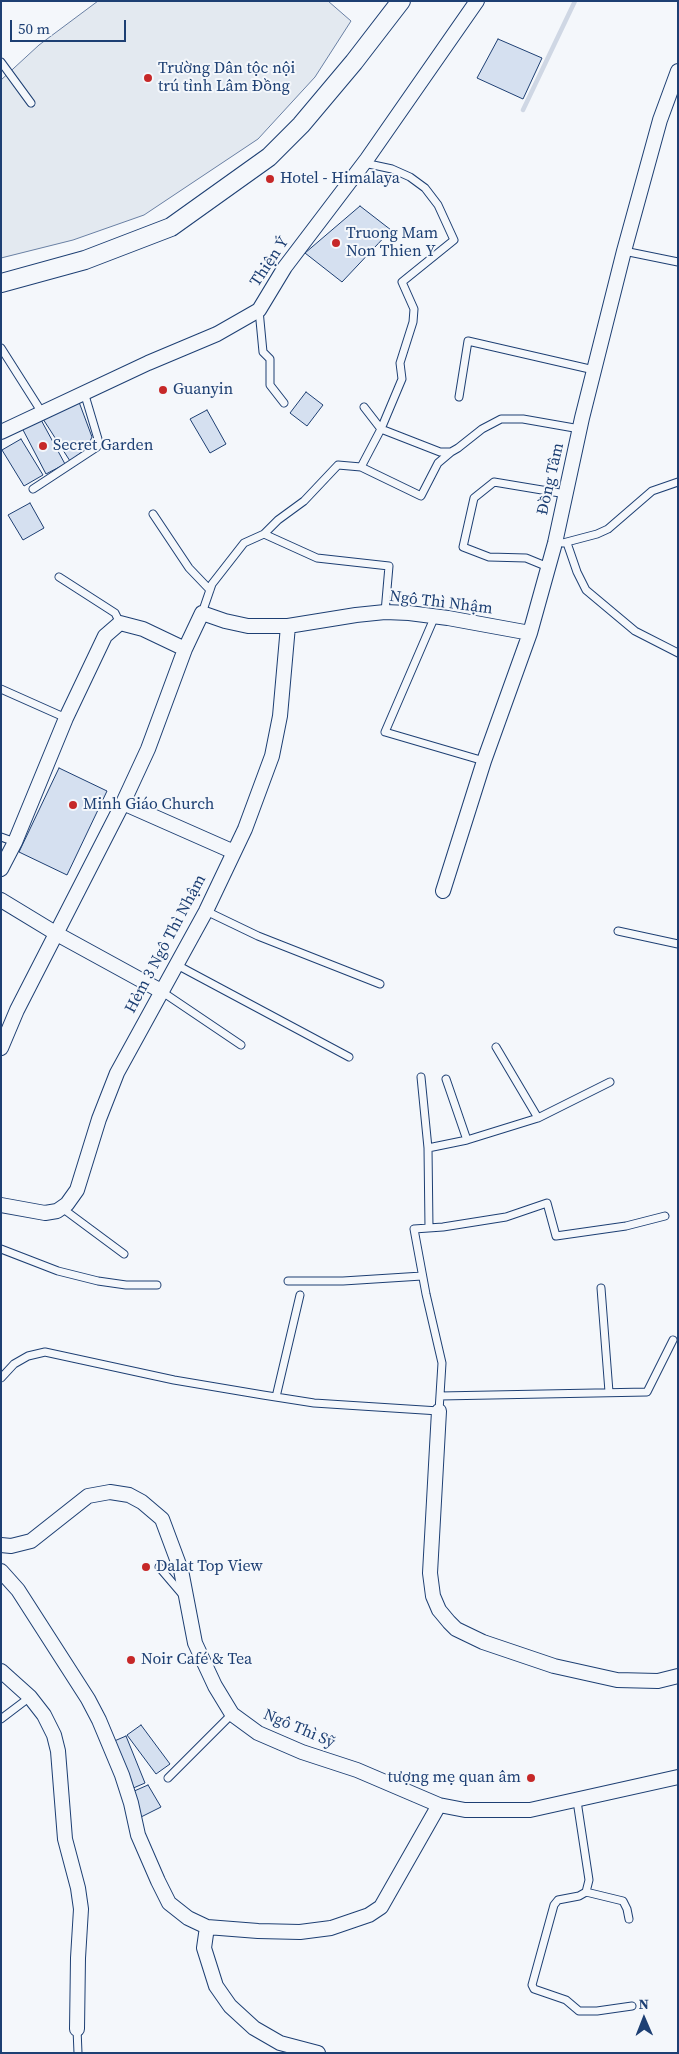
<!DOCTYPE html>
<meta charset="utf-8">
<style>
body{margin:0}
#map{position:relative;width:679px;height:2054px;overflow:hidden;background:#f4f7fb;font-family:"Source Serif 4",serif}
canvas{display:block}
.frame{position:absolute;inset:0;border:2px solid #1d3f73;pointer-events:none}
.north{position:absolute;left:619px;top:1994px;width:50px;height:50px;-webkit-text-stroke:4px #f4f7fb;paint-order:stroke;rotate:359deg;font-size:14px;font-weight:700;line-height:20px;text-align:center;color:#1d3f73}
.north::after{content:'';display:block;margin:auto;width:18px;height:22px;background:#1d3f73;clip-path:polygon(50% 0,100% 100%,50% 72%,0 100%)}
.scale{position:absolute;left:10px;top:20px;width:116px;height:22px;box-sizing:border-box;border:2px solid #1d3f73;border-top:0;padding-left:6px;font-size:15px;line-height:18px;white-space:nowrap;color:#1d3f73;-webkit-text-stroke:4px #f4f7fb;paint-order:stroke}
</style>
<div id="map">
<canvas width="679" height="2054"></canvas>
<div class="frame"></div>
<div class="north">N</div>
<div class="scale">50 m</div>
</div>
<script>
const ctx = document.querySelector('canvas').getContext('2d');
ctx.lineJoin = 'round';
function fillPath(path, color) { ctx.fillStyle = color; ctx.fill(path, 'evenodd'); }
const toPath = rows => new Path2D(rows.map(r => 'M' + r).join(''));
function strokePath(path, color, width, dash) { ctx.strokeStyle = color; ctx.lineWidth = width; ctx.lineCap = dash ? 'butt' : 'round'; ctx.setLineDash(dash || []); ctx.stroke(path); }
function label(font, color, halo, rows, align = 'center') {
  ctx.font = font + ' "Source Serif 4",serif'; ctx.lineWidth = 4; ctx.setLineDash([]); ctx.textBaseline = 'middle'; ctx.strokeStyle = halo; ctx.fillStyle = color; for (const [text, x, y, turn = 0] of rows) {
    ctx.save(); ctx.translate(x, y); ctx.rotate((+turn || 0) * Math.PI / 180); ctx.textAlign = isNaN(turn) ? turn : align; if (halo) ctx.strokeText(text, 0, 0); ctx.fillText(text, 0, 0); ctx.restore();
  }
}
const green = toPath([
 [98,1,328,1,351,21,315,77,258,139,144,215,73,240,1,258,1,80,39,45,98,1]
]);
const stream = toPath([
 [523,110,575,1]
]);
const building = toPath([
 [498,39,542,58,523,99,477,78,498,39],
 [360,206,391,230,342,282,305,253,360,206],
 [306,392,323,405,307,426,290,413,306,392],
 [79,402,92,437,86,449,70,461,43,419,79,402],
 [207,410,226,444,210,453,190,419,207,410],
 [40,418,65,464,46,474,22,428,40,418],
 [21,439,43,475,24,486,2,450,21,439],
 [30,503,44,528,23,540,8,515,30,503],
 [59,768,107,791,67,875,19,852,59,768],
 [141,1725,170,1764,156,1774,127,1735,141,1725],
 [126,1736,145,1783,131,1789,112,1742,126,1736],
 [148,1785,161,1807,141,1817,132,1792,148,1785]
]);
const service = toPath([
 [1,62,31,103],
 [624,251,678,262],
 [259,310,263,352,270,359,270,385,284,403],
 [1,348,41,411],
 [459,397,468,341,594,370],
 [364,407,381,429,440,452,451,452,458,448,482,429,501,419,523,419,580,429],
 [361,467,421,496,438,463,451,452],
 [33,489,97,447,98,439,84,392],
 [153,514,189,568,210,590],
 [264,534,317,558,389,566,385,612],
 [563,543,597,534,608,529,652,491,678,482],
 [567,543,577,572,586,590,635,631,678,653],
 [548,567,526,558,489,557,463,547,474,498,494,482,566,494],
 [59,577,115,613,120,623],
 [202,613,212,584,244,543,264,534,278,520,304,501,338,465,361,467,381,429,402,379,400,363,413,322,414,309,402,282,454,240,438,205,425,188,410,177,392,169,364,163],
 [435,616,385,732,484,761],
 [1,689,66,718],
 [1,837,15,842],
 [206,911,258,936,380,984],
 [618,931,678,944],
 [177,965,349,1057],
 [161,991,241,1045],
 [496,1047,538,1118],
 [421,1077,428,1148],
 [446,1079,467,1140],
 [62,1208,124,1254],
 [429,1228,428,1148,467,1140,538,1118,610,1082],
 [1,1249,58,1271,98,1281,126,1285,157,1285],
 [288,1281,343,1281,422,1276],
 [601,1288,609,1392],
 [1,1378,14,1364,28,1356,45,1352,174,1380,263,1395,314,1403,439,1411,442,1363,426,1294,414,1229,443,1227,506,1217,547,1203,556,1236,626,1226,665,1216],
 [440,1396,647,1392,673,1340],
 [276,1397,300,1295],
 [159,1567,182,1594],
 [1,1719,30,1697],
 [168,1778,232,1714],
 [577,1801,589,1880,586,1892,579,1896,558,1900,554,1905,532,1985,534,1989,566,2000,579,2011,597,2011,632,2006],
 [586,1892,623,1901,627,1909,629,1919],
 [77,2029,78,2053]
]);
const minor = toPath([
 [1,432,148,363,217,334,259,310,285,267,367,159,477,1],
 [123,803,234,852],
 [1,869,15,842,66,718,105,636,120,623,143,629,185,649],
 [443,891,484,761,530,633,555,543,582,418,624,251,660,120,678,71],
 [1,900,57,934,161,991],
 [1,1048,17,1010,123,803,148,749,185,649,202,613,225,621,248,626,288,626,356,615,385,612,409,613,448,618,530,633],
 [1,1205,45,1213,57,1211,67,1204,77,1190,99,1119,117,1073,206,911,245,829,272,756,280,716,288,626],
 [439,1411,430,1573,433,1596,439,1610,449,1622,456,1629,483,1642,554,1666,617,1680,658,1681,678,1676],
 [1,1545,11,1546,31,1541,88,1496,110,1492,129,1495,142,1502,162,1519,181,1570,195,1643,215,1686,232,1714,258,1733,302,1752,357,1770,439,1805,465,1810,530,1810,678,1777],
 [1,1571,18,1590,88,1699,99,1720,122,1775,131,1803,138,1835,158,1881,169,1903,188,1918,207,1927,258,1931,300,1932,331,1928,369,1915,381,1907,439,1805],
 [1,1671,30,1697,44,1715,54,1735,58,1751,65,1839,78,1888,81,1909,78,1958,77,2029],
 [207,1927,204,1948,216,1986,230,2006,254,2028,280,2043,318,2053]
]);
const tertiary = toPath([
 [1,283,85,260,171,227,269,157,301,125,354,62,401,1]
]);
const markers = [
 [148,78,5,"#c62828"],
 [270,179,5,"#c62828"],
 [336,243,5,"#c62828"],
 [163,390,5,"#c62828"],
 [43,446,5,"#c62828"],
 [73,805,5,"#c62828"],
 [146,1567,5,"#c62828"],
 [131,1660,5,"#c62828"],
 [531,1778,5,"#c62828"]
];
const poiNames = [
 ["Trường Dân tộc nội",158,69],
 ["trú tỉnh Lâm Đồng",158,87],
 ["Hotel - Himalaya",280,179],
 ["Truong Mam",346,234],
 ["Non Thien Y",346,252],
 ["Guanyin",173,390],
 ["Secret Garden",53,446],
 ["Minh Giáo Church",83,805],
 ["Dalat Top View",156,1567],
 ["Noir Café & Tea",141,1660],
 ["tượng mẹ quan âm",521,1778,"right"]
];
const streetNames = [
 ["Thiện Ý",270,262,-56],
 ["Đồng Tâm",551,479,-77],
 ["Ngô Thì Nhậm",441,603,7],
 ["Hẻm 3 Ngô Thì Nhậm",166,944,-62],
 ["Ngô Thì Sỹ",299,1729,23]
];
fillPath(green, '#e3e9f0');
strokePath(green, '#687fa3', 1);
strokePath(stream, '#cfd7e4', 4.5);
fillPath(building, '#d5e0f0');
strokePath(building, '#1d3f73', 1);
strokePath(service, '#1d3f73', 9);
strokePath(minor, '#1d3f73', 16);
strokePath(tertiary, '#1d3f73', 20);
strokePath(service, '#f4f7fb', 7);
strokePath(minor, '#f4f7fb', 14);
strokePath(tertiary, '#f4f7fb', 18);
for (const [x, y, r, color] of markers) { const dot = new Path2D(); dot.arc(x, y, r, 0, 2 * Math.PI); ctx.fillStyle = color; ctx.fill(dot); strokePath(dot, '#f4f7fb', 2); }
label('16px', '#1d3f73', '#f4f7fb', poiNames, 'left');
label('16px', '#1d3f73', '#f4f7fb', streetNames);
</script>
